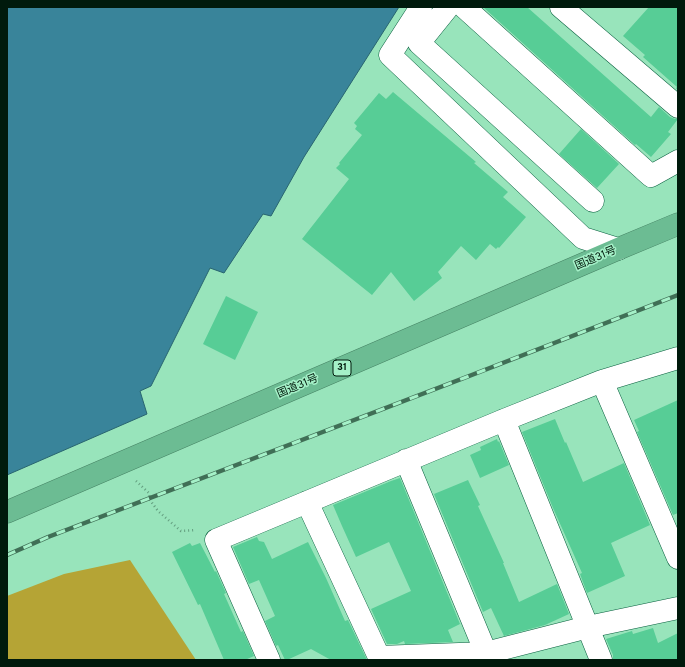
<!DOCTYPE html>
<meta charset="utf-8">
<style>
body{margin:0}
#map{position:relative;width:685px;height:667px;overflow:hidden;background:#98e4bb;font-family:Overpass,sans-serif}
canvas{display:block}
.frame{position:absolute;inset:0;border:8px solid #001a0c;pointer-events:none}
</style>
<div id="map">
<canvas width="685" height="667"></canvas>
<div class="frame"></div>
</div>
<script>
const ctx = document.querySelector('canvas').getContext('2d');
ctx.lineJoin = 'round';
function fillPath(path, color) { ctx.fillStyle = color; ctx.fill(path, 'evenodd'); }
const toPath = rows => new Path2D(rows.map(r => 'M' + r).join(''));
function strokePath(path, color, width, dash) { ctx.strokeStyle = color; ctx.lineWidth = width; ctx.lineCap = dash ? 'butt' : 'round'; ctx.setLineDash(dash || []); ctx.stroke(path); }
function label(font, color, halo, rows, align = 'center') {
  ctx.font = font + ' Overpass,"Noto Sans JP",sans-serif'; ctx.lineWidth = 3; ctx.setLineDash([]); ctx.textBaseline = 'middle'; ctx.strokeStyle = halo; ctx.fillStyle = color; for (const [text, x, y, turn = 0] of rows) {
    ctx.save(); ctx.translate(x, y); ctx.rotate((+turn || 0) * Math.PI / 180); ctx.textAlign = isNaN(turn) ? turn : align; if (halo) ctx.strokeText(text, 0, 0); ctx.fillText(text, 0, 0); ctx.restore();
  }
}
const green = toPath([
 [130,560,196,660,7,660,7,596,64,574]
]);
const water = toPath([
 [7,7,399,7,304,157,271,216,263,214,224,273,210,268,151,386,140,391,147,414,7,475,7,7]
]);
const building = toPath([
 [483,7,527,7,651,117,659,107,670,117,675,119,678,119,668,132,671,134,651,157,636,144,635,145],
 [649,7,678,7,678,91,676,88,677,87,643,57,645,55,623,36],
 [393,92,476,162,474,163,508,192,503,197,526,217,499,248,498,247,496,249,490,244,476,260,461,246,438,272,442,278,414,301,391,272,372,295,302,239,349,179,336,168,340,164,339,163,362,135,355,129,357,126,354,123,379,93,386,99],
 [581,129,619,164,597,188,559,154],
 [226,296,258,312,235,360,203,344],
 [678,400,678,513,673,515,637,432,639,431,634,420],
 [555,419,565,443,566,442,583,482,624,463,650,525,611,543,625,576,587,593,580,574,582,573,553,508,522,432],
 [497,439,498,442,499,441,509,465,480,478,470,455,481,450,480,447],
 [400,478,460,624,448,630,453,642,405,644,404,641,397,644,387,644,371,609,411,591,389,542,356,557,342,526,333,505,391,481],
 [468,480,480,505,478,506,504,563,503,563,519,602,557,584,569,614,545,625,504,636,491,608,483,612,434,494],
 [257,537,259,541,264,542,272,559,308,542,326,578,345,621,348,620,367,660,331,660,311,649,287,660,285,660,278,645,276,646,265,621,275,616,259,580,249,584,233,547],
 [190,543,192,546,200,543,215,572,216,571,226,593,224,594,241,632,243,631,254,656,245,660,224,660,200,604,198,605,172,552],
 [653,628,658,643,678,633,678,660,613,660,613,655,606,639,632,631,633,634]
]);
const path = toPath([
 [136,481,149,493,150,500,158,511,181,531,195,530]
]);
const minor = toPath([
 [421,7,390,55,583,238,618,249],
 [448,7,419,43,593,201],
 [464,7,651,176,678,161],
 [561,7,678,107],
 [602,381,678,558],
 [504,420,601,660],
 [406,460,486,653],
 [307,502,379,657,486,653,588,627,678,608],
 [269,660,216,540,504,420,602,381,678,358]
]);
const highway = toPath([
 [7,512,618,249,678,224]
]);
const rail = toPath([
 [7,555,48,537,464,378,678,295]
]);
const shields = [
 [342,368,18]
];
const shieldNames = [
 ["31",342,368]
];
const streetNames = [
 ["国道31号",596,259,-23],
 ["国道31号",298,387,-23]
];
fillPath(green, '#b5a435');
fillPath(water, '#39849a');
strokePath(water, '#28646f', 1);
fillPath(building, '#57cd96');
strokePath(minor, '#09603f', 23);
strokePath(highway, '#468364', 23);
strokePath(path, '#639e7f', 2.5, [1, 3]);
strokePath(minor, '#fff', 22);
strokePath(highway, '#6cbc93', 22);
strokePath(rail, '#406f56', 4.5);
strokePath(rail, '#a5f1c8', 3, [9]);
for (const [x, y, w] of shields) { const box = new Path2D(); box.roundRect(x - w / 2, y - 8, w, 16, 3); ctx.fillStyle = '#a5f1c8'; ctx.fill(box); strokePath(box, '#001a0c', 1); }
label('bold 10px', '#001a0c', null, shieldNames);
label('11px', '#001a0c', '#a5f1c8', streetNames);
</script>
